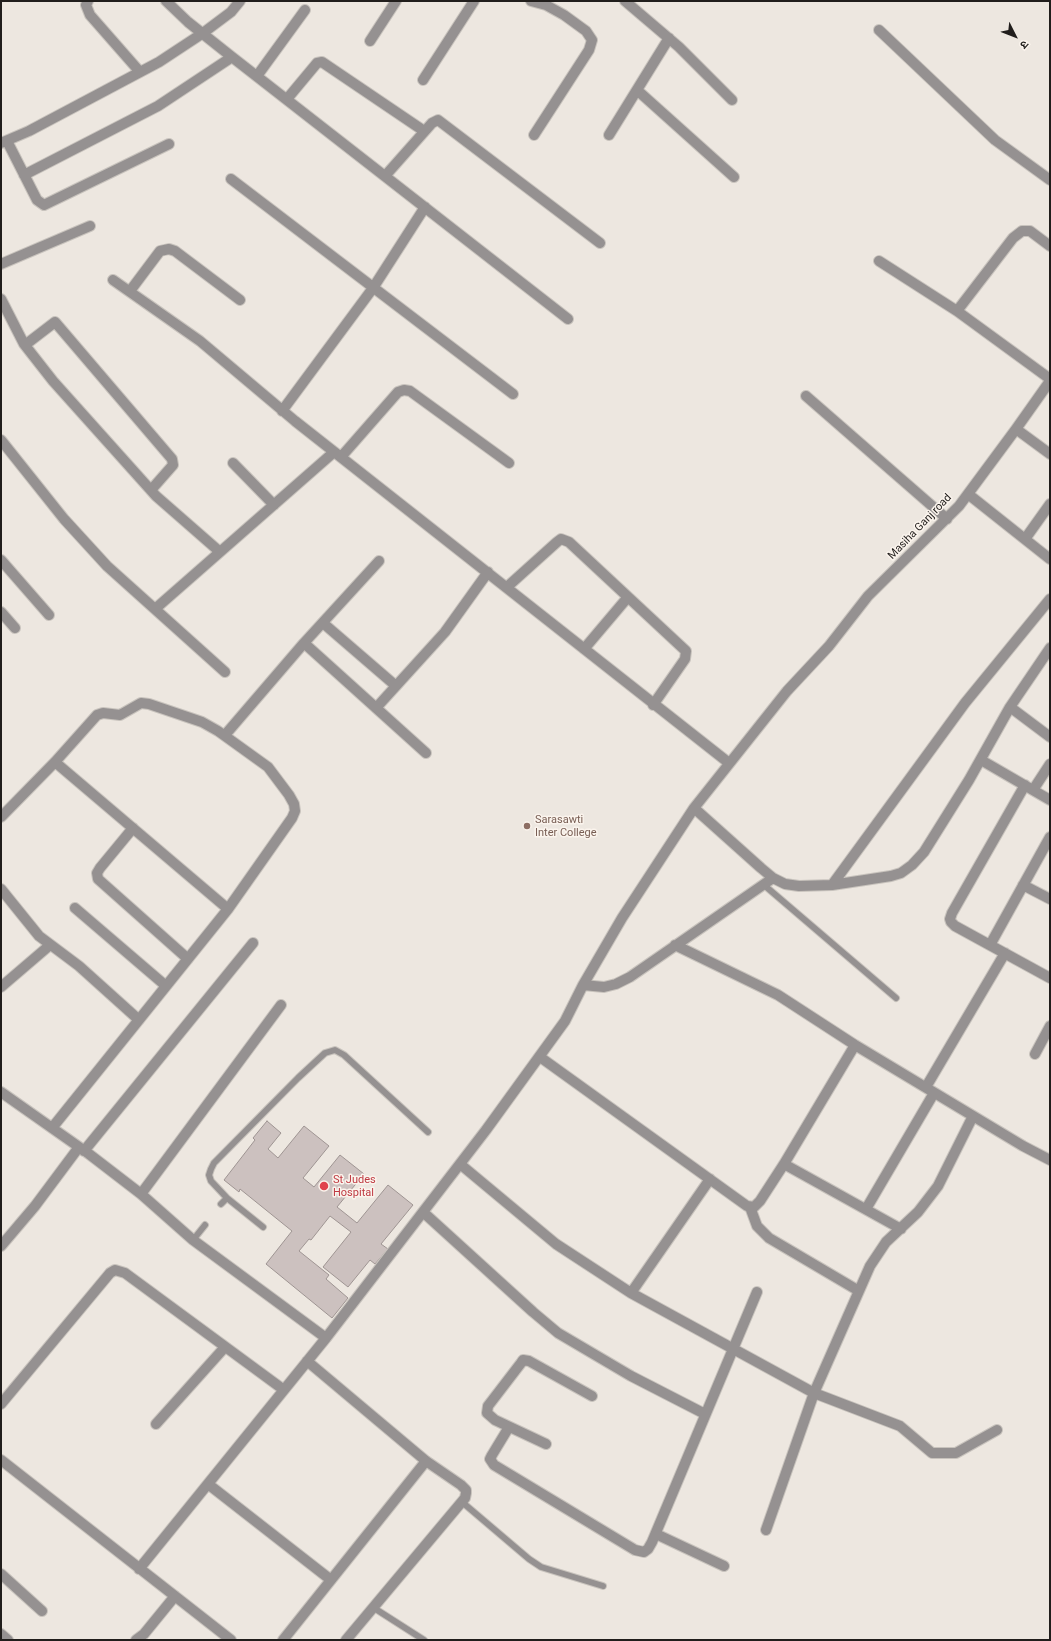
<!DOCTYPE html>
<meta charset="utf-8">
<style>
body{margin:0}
#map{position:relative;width:1051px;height:1641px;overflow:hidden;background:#ede7e0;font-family:Roboto,"Noto Sans Devanagari",sans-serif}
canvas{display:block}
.frame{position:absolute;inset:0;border:2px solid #211e1c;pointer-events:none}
.north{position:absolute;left:995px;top:16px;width:40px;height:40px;-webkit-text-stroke:3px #fbf4ed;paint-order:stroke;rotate:132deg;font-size:11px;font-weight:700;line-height:16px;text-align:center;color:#211e1c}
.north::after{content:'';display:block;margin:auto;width:14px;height:18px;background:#211e1c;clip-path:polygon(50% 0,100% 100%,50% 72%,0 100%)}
</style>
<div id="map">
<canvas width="1051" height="1641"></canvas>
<div class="frame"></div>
<div class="north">उ</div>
</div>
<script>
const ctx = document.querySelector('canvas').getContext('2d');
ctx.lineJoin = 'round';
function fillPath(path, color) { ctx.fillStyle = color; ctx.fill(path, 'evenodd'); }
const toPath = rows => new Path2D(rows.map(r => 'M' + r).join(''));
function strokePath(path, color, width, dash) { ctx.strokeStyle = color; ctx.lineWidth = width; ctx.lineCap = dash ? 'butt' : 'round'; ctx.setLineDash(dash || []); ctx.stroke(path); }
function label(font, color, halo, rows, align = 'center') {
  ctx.font = font + ' Roboto,sans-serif'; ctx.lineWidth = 3; ctx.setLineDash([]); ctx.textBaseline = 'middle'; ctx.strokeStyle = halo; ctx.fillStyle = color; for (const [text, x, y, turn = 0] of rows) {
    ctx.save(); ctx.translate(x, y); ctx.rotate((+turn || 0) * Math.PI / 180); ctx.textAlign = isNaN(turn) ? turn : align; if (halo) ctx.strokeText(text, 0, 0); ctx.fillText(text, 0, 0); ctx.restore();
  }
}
const building = toPath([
 [267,1121,281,1133,268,1149,278,1158,304,1126,329,1146,303,1178,314,1187,340,1155,364,1174,337,1207,357,1223,388,1185,413,1205,381,1244,388,1249,375,1264,370,1260,348,1287,323,1267,351,1232,330,1216,311,1240,309,1239,299,1251,329,1275,326,1279,348,1298,332,1318,266,1264,292,1231,240,1189,239,1192,224,1180,255,1140,253,1138,267,1121]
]);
const lane = toPath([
 [764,885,896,998],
 [221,1204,227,1198],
 [263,1227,227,1198,211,1181,209,1175,211,1169,214,1163,298,1078,325,1053,335,1050,344,1055,428,1132],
 [193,1240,205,1225],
 [462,1502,529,1559,541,1567,603,1586],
 [374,1608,424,1640]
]);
const street = toPath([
 [88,1,86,5,90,15,140,72],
 [166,1,188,22,232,57,568,319],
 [531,1,546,5,564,15,586,31,592,40,589,50,534,135],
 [625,1,679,47,732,100],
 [879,30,995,140,1050,180],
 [370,41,396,1],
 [257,76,305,10],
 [423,80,474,1],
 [637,90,734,177],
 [287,99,317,63,322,62,424,131],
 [609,135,669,38],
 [7,141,37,200,44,205,169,144],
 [1,143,29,131,159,62,203,33,231,12,240,1],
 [24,175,158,106,232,57],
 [385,176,432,123,438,120,600,243],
 [231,179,513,394],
 [879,261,957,311,1050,379],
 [1,264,90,226],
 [113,280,200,341,295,421,729,763],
 [130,291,160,251,169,249,175,251,240,300],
 [1,299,24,344,53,381,156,496,220,552],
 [957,311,1013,238,1022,231,1030,231,1050,246],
 [25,345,55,322,172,459,173,465,151,490],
 [806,396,947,519],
 [282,411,373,288,425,207],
 [1016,429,1050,454],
 [1,440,64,519,107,566,225,672],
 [341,457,398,392,404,390,410,391,509,463],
 [233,463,274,505],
 [968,494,1050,559],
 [1025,539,1050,504],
 [1,560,49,615],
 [507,587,557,542,561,539,569,542,686,651,685,659,653,705],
 [155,609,334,452],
 [1,612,15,628],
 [323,623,396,686],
 [304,643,426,753],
 [584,649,628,597],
 [1010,707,1050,737],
 [376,708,445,632,488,572],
 [225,735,304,643,379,561],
 [981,760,1050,800],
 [55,762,228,909],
 [1025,785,952,913,950,919,951,922,955,926,1050,978],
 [1033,790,1050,764],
 [694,808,761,868,773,878,785,884,799,886,832,885,891,876,901,873,912,865,924,852,969,780,1010,707,1050,648],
 [1,817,55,762,97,715,103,713,120,715,141,703,149,704,202,722,218,731,268,767,289,795,294,804,295,811,292,818,228,909,52,1128],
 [133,828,100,868,97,873,98,879,188,959],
 [832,885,965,703,1050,599],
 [1023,885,1050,899],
 [1,889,39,936,79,966,139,1020],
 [75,908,166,986],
 [675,945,778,995,855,1045,1023,1146,1050,1160],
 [990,945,1050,837],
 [583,985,604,987,616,984,630,977,773,878],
 [1,987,50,945],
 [1035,1054,1050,1026],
 [540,1057,747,1206,754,1207,760,1201,784,1164,855,1045],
 [926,1087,1005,953],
 [1,1092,89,1154,141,1194,193,1240,326,1338,139,1569],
 [84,1151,253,943],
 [460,1164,556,1244,631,1293,814,1393,900,1426,932,1453,956,1453,997,1430],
 [784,1164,901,1229],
 [141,1194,281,1005],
 [750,1207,757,1226,769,1238,859,1291],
 [866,1209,934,1093],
 [423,1212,533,1312,558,1333,631,1376,705,1414],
 [1,1246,35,1206,79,1147],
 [631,1293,710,1179],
 [326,1338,486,1130,565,1021,583,985,622,918,694,808,787,691,829,646,868,596,959,506,1016,429,1050,381],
 [307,1361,426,1461,461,1485,466,1490,466,1493,465,1498,346,1640],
 [1,1404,110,1273,115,1270,125,1273,284,1390],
 [156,1424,225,1347],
 [509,1427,492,1455,490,1459,494,1465,635,1550,644,1552,648,1549,652,1542,757,1292],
 [546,1444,495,1420,487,1413,488,1406,521,1363,523,1360,529,1361,592,1396],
 [1,1460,231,1640],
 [208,1484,331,1580],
 [766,1530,814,1393,870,1266,886,1242,918,1212,938,1186,973,1116],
 [656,1534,724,1566],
 [1,1574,42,1611],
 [1,1634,8,1640],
 [136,1640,144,1634,175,1596],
 [283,1640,426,1461]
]);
const markers = [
 [527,826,4,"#8d6e63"],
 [324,1186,5,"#e0444e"]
];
const streetNames = [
 ["Masiha Ganj road",920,527,-46]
];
const educationNames = [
 ["Sarasawti",535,820],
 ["Inter College",535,833]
];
const healthNames = [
 ["St Judes",333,1180],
 ["Hospital",333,1193]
];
fillPath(building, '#ccc1bf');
strokePath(building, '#9e9492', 1);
strokePath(lane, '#c8c3bd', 8);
strokePath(street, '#c8c3bd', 12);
strokePath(lane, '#959191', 6);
strokePath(street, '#959191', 10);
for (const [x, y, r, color] of markers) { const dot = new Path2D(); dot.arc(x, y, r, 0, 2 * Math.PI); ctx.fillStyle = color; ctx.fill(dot); strokePath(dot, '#fbf4ed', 1.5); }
label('11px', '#211e1c', '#fbf4ed', streetNames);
label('11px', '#785e54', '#fbf4ed', educationNames, 'left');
label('11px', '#be3a42', '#fbf4ed', healthNames, 'left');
</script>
